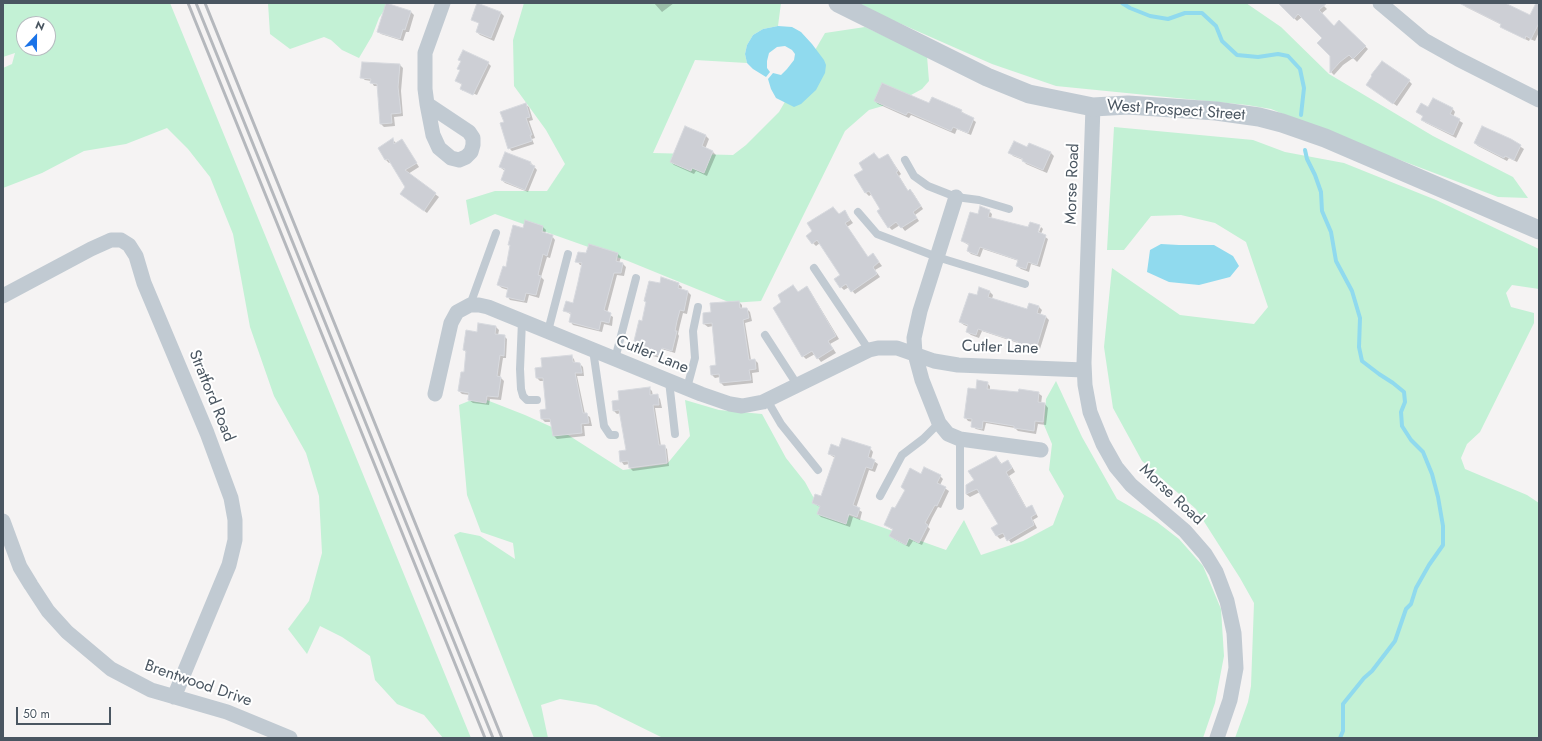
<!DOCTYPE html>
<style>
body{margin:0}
#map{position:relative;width:1542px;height:741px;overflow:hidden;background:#f5f3f3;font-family:Jost,sans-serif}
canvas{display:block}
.frame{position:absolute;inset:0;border:4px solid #4a5661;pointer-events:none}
.north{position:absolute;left:16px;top:16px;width:40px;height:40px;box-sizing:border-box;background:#fff;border:1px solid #b7bbc0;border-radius:50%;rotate:22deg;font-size:11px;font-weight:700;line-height:16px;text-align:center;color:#4a5661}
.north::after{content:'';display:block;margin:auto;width:14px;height:18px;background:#1a73e8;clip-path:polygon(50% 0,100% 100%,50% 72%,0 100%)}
.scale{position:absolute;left:16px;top:707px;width:95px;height:18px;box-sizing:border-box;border:2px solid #4a5661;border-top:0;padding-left:5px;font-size:12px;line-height:14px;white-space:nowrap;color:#4a5661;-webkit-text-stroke:3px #fff;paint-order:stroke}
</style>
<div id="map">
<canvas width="1542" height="741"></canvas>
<div class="frame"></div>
<div class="north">N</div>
<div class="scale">50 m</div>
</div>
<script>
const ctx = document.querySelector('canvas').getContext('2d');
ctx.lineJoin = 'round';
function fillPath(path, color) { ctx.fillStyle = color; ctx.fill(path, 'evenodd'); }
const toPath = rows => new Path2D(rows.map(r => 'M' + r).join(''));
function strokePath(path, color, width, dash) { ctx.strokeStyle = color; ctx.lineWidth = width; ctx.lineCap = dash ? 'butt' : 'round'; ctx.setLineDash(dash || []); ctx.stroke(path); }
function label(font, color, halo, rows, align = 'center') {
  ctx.font = font + ' Jost,sans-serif'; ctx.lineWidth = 4; ctx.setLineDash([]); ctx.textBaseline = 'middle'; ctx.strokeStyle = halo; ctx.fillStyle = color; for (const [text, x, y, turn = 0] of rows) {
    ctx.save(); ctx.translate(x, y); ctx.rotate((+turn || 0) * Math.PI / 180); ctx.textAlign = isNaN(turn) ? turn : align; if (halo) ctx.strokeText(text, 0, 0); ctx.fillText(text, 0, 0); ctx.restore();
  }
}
const green = toPath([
 [3,3,170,3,471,738,443,738,424,715,397,704,375,680,370,656,342,637,320,626,307,654,288,629,309,601,322,553,319,496,306,453,274,396,250,327,233,234,210,177,188,149,167,128,126,144,84,151,42,173,3,188,3,68,12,64,15,53,3,57],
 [24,24,48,24,48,48,24,48],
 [268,3,389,3,379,18,372,36,359,58,342,50,331,40,324,37,290,49,270,34],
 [524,3,781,3,778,26,763,29,753,35,747,45,745,54,747,63,695,60,653,153,733,155,746,145,779,112,825,33,865,27,927,56,929,81,922,89,900,101,869,110,845,131,761,301,731,303,628,261,495,214,470,225,466,200,495,191,547,191,565,164,546,130,514,86,513,40],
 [859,3,1246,3,1281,27,1329,74,1433,136,1513,177,1528,198,1498,197,1339,137,1271,109,1247,105,1056,86,992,64,883,16],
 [1114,127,1253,140,1285,152,1344,163,1436,200,1539,249,1539,289,1512,285,1506,293,1511,307,1534,313,1534,323,1480,432,1467,444,1461,458,1465,469,1527,495,1539,503,1539,738,1235,738,1248,702,1251,686,1254,603,1240,578,1196,509,1142,461,1113,408,1104,347,1112,268,1180,315,1254,324,1268,307,1246,242,1215,223,1181,215,1151,216,1124,250,1107,250],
 [1056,381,1082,437,1117,499,1157,522,1179,539,1203,566,1221,609,1224,656,1215,703,1203,738,663,738,596,705,560,699,541,705,548,738,534,738,454,535,460,532,480,536,515,559,513,543,481,532,467,495,459,405,479,397,525,415,565,433,623,470,667,464,690,436,685,400,719,410,762,414,786,458,805,482,817,504,946,550,964,520,981,555,1023,541,1053,525,1064,496,1049,470,1052,444,1044,425,1046,399]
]);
const water = toPath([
 [778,26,792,27,801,32,812,44,824,60,826,65,825,73,816,90,801,104,794,107,776,98,771,89,768,79,773,73,781,75,787,69,794,60,795,54,792,50,785,46,777,47,769,53,767,61,767,68,770,72,766,77,753,69,747,63,745,54,747,45,753,35,763,29],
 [1161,244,1179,245,1214,245,1233,256,1239,266,1230,277,1199,285,1169,282,1147,272,1150,250]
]);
const shadow = toPath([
 [654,3,674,3,662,12],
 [1279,3,1321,3,1327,9,1321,14,1334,27,1339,22,1368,49,1357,62,1353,58,1343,65,1334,75,1331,72,1331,55,1323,38,1302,17,1297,21],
 [1463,3,1503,3,1530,16,1539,11,1539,32,1535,41,1530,39,1529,41,1504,29,1501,26,1502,25,1466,7],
 [478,4,501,13,504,16,494,41,480,35,477,32,480,24,472,19],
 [387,5,411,12,414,15,409,32,406,32,403,41,381,34,378,31],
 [459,60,488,63,491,66,477,95,463,89,463,91,461,89,462,85,457,81,461,71,459,69,462,62],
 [400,65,403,68,401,91,403,116,394,117,395,126,384,127,381,124,378,86,374,86,371,81,365,80,361,77],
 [1377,68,1409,81,1412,84,1397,106,1367,85],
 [875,101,961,111,976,122,971,135,957,129,955,134,911,115,909,118,878,104],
 [525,104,529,107,533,120,529,121,535,138,532,139,534,144,512,151,509,148,505,122],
 [1452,108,1455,112,1453,117,1463,123,1456,138,1426,123,1422,120,1424,117,1417,112],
 [685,127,706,136,709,139,705,149,713,152,716,155,707,176,696,171,694,174,674,165,671,162],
 [393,140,396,143,404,143,419,167,408,174,439,197,427,213,405,197,406,187,391,162,389,163,386,160,379,149],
 [1510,140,1524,149,1517,162,1509,158,1507,161,1478,146,1475,143],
 [1030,144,1051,153,1054,156,1047,173,1026,164,1023,160,1013,156,1010,152,1028,148],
 [506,153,531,163,537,170,528,192,505,183,502,180,505,171,500,167],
 [888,155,901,174,899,176,908,191,910,190,913,193,923,209,915,215,919,221,905,231,900,225,892,230,889,227,872,194,869,196,866,193,856,176],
 [989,211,992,214,991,219,1029,228,1039,226,1036,237,1037,237,1041,227,1043,229,1041,234,1048,239,1040,267,1031,264,1029,272,1021,269,1017,266,1019,261,983,249,980,257,971,254,968,251,970,246,962,241,978,215],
 [845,212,853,223,847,227,868,258,876,258,882,266,875,270,880,277,855,294,849,287,844,290,841,287,842,275,820,243,816,246,813,243,839,215],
 [525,222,543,227,546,230,545,234,552,236,555,240,550,258,547,257,541,277,544,280,539,298,529,295,527,303,510,300,507,296,508,290,502,288,498,285,506,268,511,247,509,244,524,229],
 [617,253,621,257,619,263,623,264,626,267,624,276,617,275,607,313,613,317,612,326,604,324,602,332,573,325,570,321,572,315,565,311,574,304,583,265,580,265,577,261,587,255],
 [660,284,678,284,682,287,681,290,688,292,691,295,687,314,683,313,680,325,678,334,679,336,675,353,665,350,663,359,646,354,642,351,644,345,639,344,635,340],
 [793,286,799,293,810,291,839,339,830,344,836,353,821,362,815,354,806,359,803,356,783,303],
 [980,289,990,292,993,295,992,299,1028,310,1039,307,1042,310,1040,315,1046,317,1049,320,1040,349,1031,346,1029,353,1021,350,1017,347,1018,343,982,331,979,338,971,335,967,332,969,327,964,325,960,322,978,296],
 [739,302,742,305,742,309,747,309,750,312,752,321,745,323,751,360,755,360,758,363,759,372,752,373,753,383,724,386,721,383,720,377,715,378,712,375,717,366,713,326,708,327,704,324,712,313],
 [496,327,499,330,498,335,504,336,507,339,506,358,503,358,500,377,504,381,501,400,490,399,489,405,473,403,469,400,470,395,462,394,459,391,465,372,467,353,464,350,478,333],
 [571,356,574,359,575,363,580,364,583,367,584,376,577,376,585,414,590,417,592,426,584,426,585,436,557,439,554,436,551,422,545,422,542,419,547,409,544,381,540,381,537,378,543,368],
 [987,383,990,386,990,390,1019,393,1038,393,1042,396,1041,404,1045,404,1048,408,1046,425,1038,424,1036,434,1018,431,1015,428,986,423,984,431,976,429,972,426,973,422,968,421,965,417,977,390],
 [649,388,652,391,653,396,657,395,660,399,662,408,655,408,661,446,664,446,667,449,669,466,633,471,630,468,629,464,624,465,621,461,627,451,621,413,617,414,614,411,621,400],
 [840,448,870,448,873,452,871,459,878,464,875,472,869,470,856,508,862,512,860,520,853,517,850,527,821,517,818,514,820,507,813,503,822,497,835,458,829,454],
 [996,457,1002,464,1007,461,1011,465,1015,472,1009,476,1027,509,1032,506,1038,517,1033,520,1037,528,1011,543,1006,536,1000,539,997,536,999,525,980,492,970,497,966,494,975,480],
 [921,475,940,476,943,479,940,485,949,491,941,508,938,507,932,518,928,527,930,529,922,545,913,541,909,547,894,539,891,536,893,530,885,525,905,491,902,487]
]);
const stream = toPath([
 [1122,3,1130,8,1150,16,1168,19,1185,13,1202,13,1216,26,1222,41,1237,55,1258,57,1278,54,1288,56,1300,69,1304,88,1301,115],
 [1305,150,1307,159,1315,175,1321,192,1322,211,1331,232,1336,261,1352,291,1360,318,1359,347,1362,361,1379,374,1393,383,1404,392,1405,402,1401,412,1402,426,1411,440,1423,452,1432,474,1438,497,1443,526,1443,545,1429,565,1416,588,1411,604,1406,609,1395,641,1372,671,1364,678,1343,704,1343,731,1340,738]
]);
const building = toPath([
 [386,3,411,11,405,30,403,29,400,39,377,32,386,3],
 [477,3,501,12,491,38,476,32,479,23,471,20,477,3],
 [1278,3,1327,3,1319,10,1334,26,1339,20,1366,46,1353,59,1349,55,1340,62,1330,73,1330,56,1317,43,1322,38,1298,14,1294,19,1278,3],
 [1459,3,1505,3,1530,15,1536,3,1539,3,1539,23,1531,39,1526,36,1525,39,1500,27,1501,24,1459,3],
 [463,50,489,62,473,95,460,89,462,84,455,81,460,70,457,69,461,61,458,60,463,50],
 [1382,61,1410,80,1393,104,1366,85,1372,76,1371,75,1382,61],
 [362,62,400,64,398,87,401,113,391,114,392,123,380,124,377,84,370,83,371,79,360,78,362,62],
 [882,83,929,103,932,97,962,110,961,112,974,118,968,133,953,127,951,131,908,112,906,115,874,101,882,83],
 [1433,98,1453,108,1450,114,1460,119,1453,135,1421,120,1423,116,1416,112,1421,103,1428,107,1433,98],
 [526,103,530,117,526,118,532,135,530,135,532,141,508,149,500,123,504,122,500,112,526,103],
 [685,126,706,135,702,146,713,151,704,173,692,168,691,171,670,162,685,126],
 [1482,126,1511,139,1521,145,1514,160,1505,156,1504,158,1474,143,1482,126],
 [393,138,394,144,402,139,417,163,405,170,436,193,424,211,400,194,405,187,388,159,385,160,378,148,393,138],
 [1014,141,1027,147,1029,143,1051,152,1043,170,1022,161,1023,159,1008,153,1014,141],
 [505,152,531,162,530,164,535,166,525,190,501,180,505,169,499,167,505,152],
 [874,153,879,159,888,154,898,171,896,172,908,191,910,189,921,206,913,212,917,218,901,228,896,222,888,228,877,211,880,209,869,191,865,193,854,175,863,170,859,163,874,153],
 [980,206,990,210,988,217,1028,227,1030,222,1040,225,1038,232,1046,235,1037,265,1028,262,1026,269,1016,266,1018,260,980,247,977,255,967,251,969,244,961,241,970,212,978,214,980,206],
 [833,207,839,214,845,210,850,220,845,223,868,257,873,253,879,262,873,267,877,274,851,292,846,284,840,288,834,279,840,275,817,240,812,244,806,236,812,231,807,223,833,207],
 [525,220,543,226,542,232,553,235,547,256,543,254,538,275,541,276,536,295,526,293,524,301,506,297,508,288,497,285,503,266,506,267,510,245,508,245,513,225,523,228,525,220],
 [589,244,618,253,616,261,623,263,621,273,614,273,604,310,611,313,609,323,601,321,599,330,569,322,571,313,563,311,566,301,573,303,578,282,582,263,575,262,578,252,586,253,589,244],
 [661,277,679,283,678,288,688,291,684,311,680,310,677,321,675,331,677,331,672,351,662,348,660,356,641,351,643,343,634,341,639,320,642,321,646,302,644,301,649,281,660,283,661,277],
 [793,285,798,292,807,286,836,336,828,341,833,349,817,359,812,351,802,357,773,308,781,302,778,295,793,285],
 [979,287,990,291,988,297,1027,309,1029,303,1039,306,1037,313,1046,316,1037,346,1028,344,1026,351,1016,348,1018,342,978,329,976,335,966,332,968,325,959,322,969,293,977,295,979,287],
 [739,301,740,308,747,308,749,318,743,320,749,360,755,359,756,369,749,370,751,380,720,383,719,374,711,375,710,366,716,365,712,323,703,324,703,313,711,312,710,303,739,301],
 [478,323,496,326,495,334,505,335,504,356,500,355,497,376,501,377,498,397,487,396,486,403,468,400,469,393,458,391,461,372,464,372,465,361,466,351,463,350,466,330,477,332,478,323],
 [572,355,573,362,580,363,582,373,575,373,583,413,587,413,589,423,581,424,582,433,553,436,550,419,541,419,540,410,546,409,543,378,536,378,535,368,542,367,541,358,572,355],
 [977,380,988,382,987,389,1018,392,1019,389,1039,392,1038,402,1045,403,1043,422,1035,421,1034,431,1014,428,1014,426,983,421,982,429,971,427,972,419,964,418,968,388,976,389,977,380],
 [650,387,650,395,658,394,659,405,653,405,659,445,665,445,667,463,629,468,628,461,620,462,619,451,626,450,619,410,613,411,612,401,619,400,618,391,650,387],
 [842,438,871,447,868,457,875,460,872,469,866,467,853,505,860,508,857,517,849,514,846,524,817,514,820,506,812,503,815,494,821,496,835,456,828,454,831,444,839,447,842,438],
 [996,456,1001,464,1008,460,1012,468,1006,472,1026,508,1032,505,1036,514,1031,517,1034,525,1007,541,1003,533,996,536,991,528,998,524,977,489,966,494,966,485,974,480,968,471,996,456],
 [924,467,941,475,937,483,946,487,937,506,935,505,925,523,928,525,919,543,909,538,906,545,889,536,893,529,884,525,892,507,895,508,905,490,901,487,910,468,921,474,924,467]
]);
const service = toPath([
 [905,160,914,176,928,186,956,197,979,200,1009,209],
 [858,212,877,234,937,257,1025,284],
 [814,268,869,350],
 [470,305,496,233],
 [522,321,520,369,521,389,523,396,527,400,537,400],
 [548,331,568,254],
 [765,335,798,386],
 [593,350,604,426,610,435,615,435],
 [615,359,636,278],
 [669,381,675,434],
 [687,388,695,358,693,331,698,307],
 [767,400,781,424,818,470],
 [960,439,960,506],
 [880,496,902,455,923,439,939,423]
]);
const minor = toPath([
 [1380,3,1424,40,1458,59,1539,100],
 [427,104,469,132,473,138,473,145,471,152,466,157,459,160,451,158,439,148,433,135,427,104,425,89,425,53,443,3],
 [1093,107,1084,363,1085,385,1090,412,1103,444,1116,467,1131,485,1185,531,1205,554,1216,572,1227,601,1234,633,1236,668,1230,700,1217,738],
 [956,197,920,311,914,338,915,354,922,380,939,423,948,434,960,439,1041,450],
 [3,296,91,249,111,240,121,240,129,245,136,256,144,283,207,433,231,498,235,520,235,540,229,565,174,697],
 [435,394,451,323,457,312,470,305,479,305,488,307,701,394,730,404,742,406,763,402,869,350,878,348,897,348,934,361,958,365,1084,370],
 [3,521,20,567,31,585,48,611,67,632,111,669,151,690,227,712,290,738]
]);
const tertiary = toPath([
 [838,3,987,77,1029,94,1093,107,1128,105,1216,111,1259,117,1282,123,1325,138,1539,230]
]);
const rail = toPath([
 [188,3,485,738],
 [196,3,493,738],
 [205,3,502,738]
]);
const streetNames = [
 ["West Prospect Street",1176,111,4],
 ["Morse Road",1073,184,-88],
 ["Cutler Lane",1000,348,2],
 ["Cutler Lane",652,355,22],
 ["Stratford Road",211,396,68],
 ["Morse Road",1171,495,43],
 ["Brentwood Drive",198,684,19]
];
fillPath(green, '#c3f1d5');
fillPath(water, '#90daee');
fillPath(shadow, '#0003');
strokePath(stream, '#90daee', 4);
fillPath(building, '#cdcfd5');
strokePath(building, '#d7d9de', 1);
strokePath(service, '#c1cad2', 8);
strokePath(minor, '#c1cad2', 15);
strokePath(tertiary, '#c1cad2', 19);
strokePath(rail, '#b5b8bd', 3);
label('16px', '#4a5661', '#fff', streetNames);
</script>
